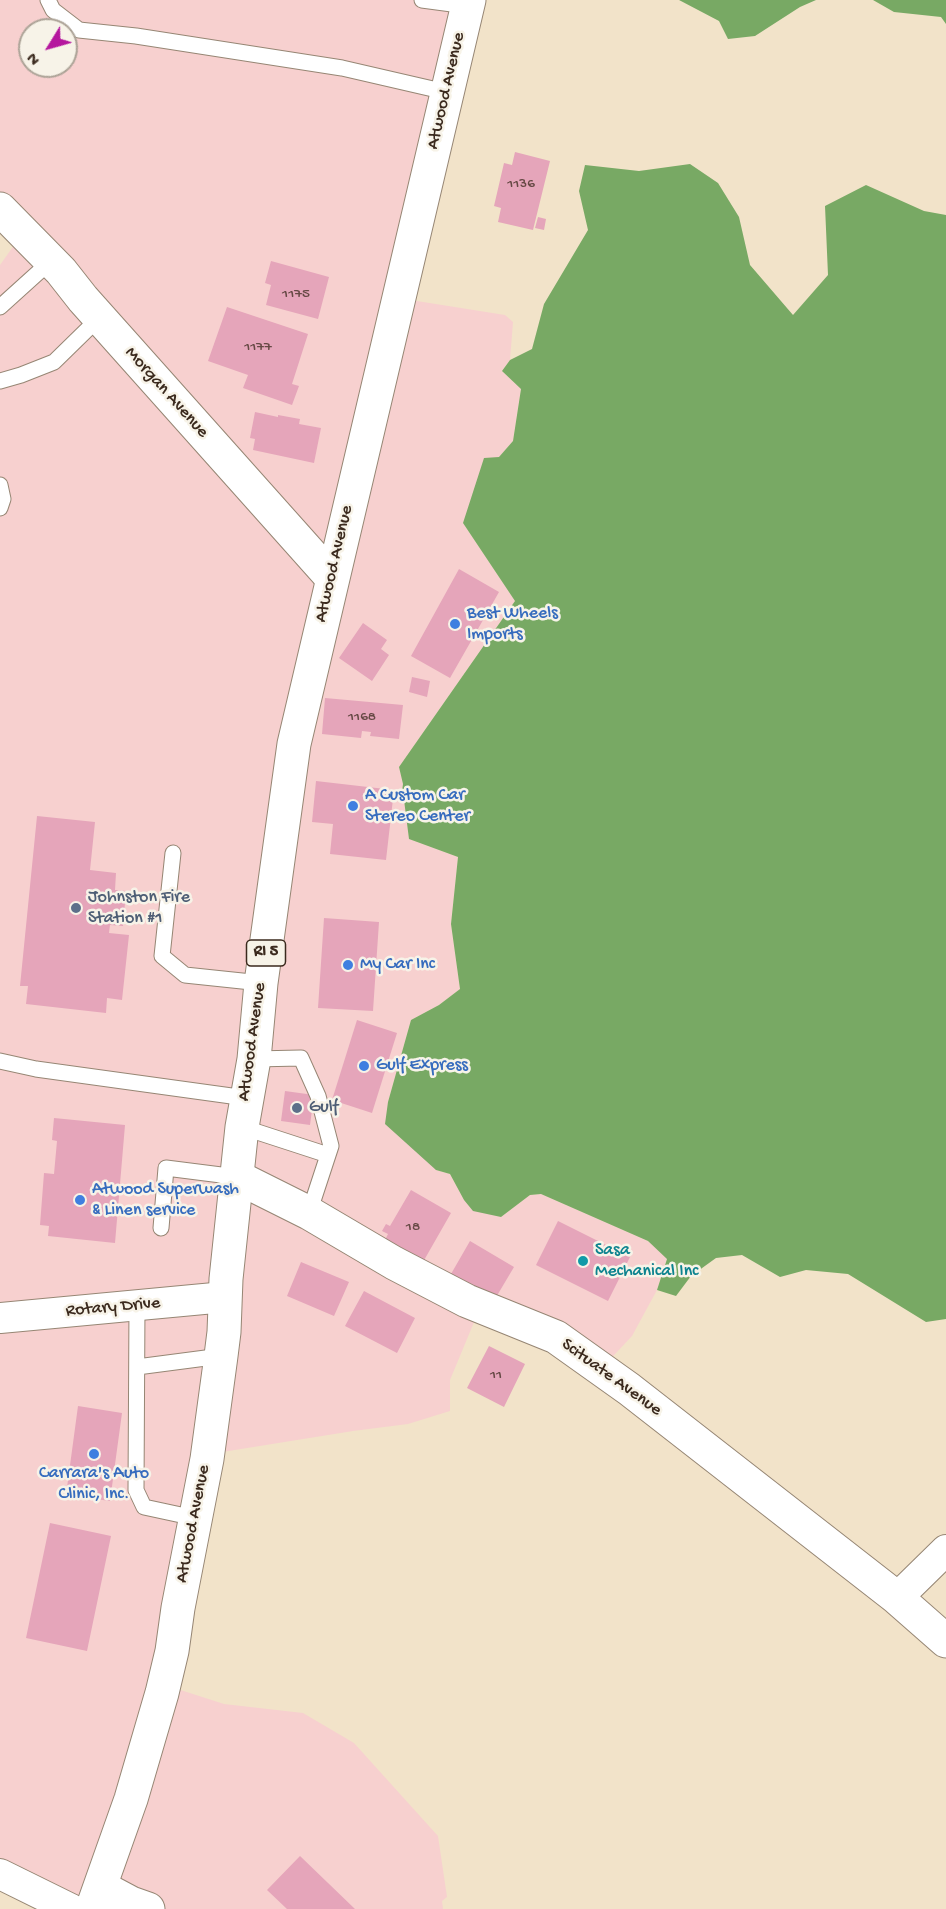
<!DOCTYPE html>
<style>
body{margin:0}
#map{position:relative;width:946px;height:1909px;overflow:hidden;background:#f2e3c9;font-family:"Gochi Hand",sans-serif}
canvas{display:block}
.north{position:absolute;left:18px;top:18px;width:60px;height:60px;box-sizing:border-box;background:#f7f3e8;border:2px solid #aca397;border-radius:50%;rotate:233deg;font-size:16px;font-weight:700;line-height:24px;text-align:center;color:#3b2a1e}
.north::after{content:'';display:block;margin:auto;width:21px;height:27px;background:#b5179e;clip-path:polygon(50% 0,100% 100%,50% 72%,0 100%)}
</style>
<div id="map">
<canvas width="946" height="1909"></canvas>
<div class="north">N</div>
</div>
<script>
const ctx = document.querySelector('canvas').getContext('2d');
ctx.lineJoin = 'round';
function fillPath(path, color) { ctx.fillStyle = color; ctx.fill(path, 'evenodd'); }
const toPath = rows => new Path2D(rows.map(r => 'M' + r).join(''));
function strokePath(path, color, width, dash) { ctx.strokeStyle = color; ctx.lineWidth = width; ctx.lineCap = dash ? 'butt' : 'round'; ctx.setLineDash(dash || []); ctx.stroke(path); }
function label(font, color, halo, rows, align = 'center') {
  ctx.font = font + ' "Gochi Hand",sans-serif'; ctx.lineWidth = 5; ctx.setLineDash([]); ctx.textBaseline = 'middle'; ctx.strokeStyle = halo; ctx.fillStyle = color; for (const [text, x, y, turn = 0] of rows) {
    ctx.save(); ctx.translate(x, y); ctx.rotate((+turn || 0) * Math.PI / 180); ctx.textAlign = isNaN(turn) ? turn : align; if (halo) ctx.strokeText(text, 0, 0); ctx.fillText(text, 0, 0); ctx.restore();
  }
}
const built = toPath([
 [0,0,466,0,398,298,505,315,513,322,510,360,502,371,521,389,513,441,499,457,463,523,515,601,399,767,403,784,401,799,404,799,409,839,458,857,451,924,460,989,439,1005,411,1020,388,1102,436,1170,450,1174,464,1200,501,1217,530,1195,541,1194,648,1241,667,1258,657,1290,632,1336,602,1368,477,1315,450,1380,450,1411,408,1424,353,1431,210,1454,165,1685,224,1704,303,1713,354,1743,438,1836,447,1897,442,1901,443,1909,88,1909,0,1874,0,265,17,241,0,213],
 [30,30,66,30,66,66,30,66]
]);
const forest = toPath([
 [679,0,816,0,800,7,755,36,728,39,719,21],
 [873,0,946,0,946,24,941,17,894,12],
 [690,164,718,183,739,217,750,265,793,315,828,275,825,206,866,185,924,211,946,215,946,1319,926,1322,848,1274,806,1270,780,1277,742,1255,716,1258,691,1276,676,1296,657,1290,667,1259,648,1241,541,1194,530,1195,501,1217,473,1211,464,1200,450,1174,436,1170,385,1124,388,1102,411,1020,439,1005,460,989,451,924,458,857,409,839,404,800,401,799,403,784,399,767,515,601,463,523,484,458,499,457,513,441,521,389,502,371,510,360,532,349,544,304,588,230,579,191,585,165,639,171]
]);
const building = toPath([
 [515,152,550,161,533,230,498,222,501,208,494,206,504,163,512,165],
 [538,217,546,219,544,230,535,228],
 [271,261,329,277,318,319,266,305,271,285,265,283],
 [227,307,308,334,292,384,299,386,292,405,243,388,248,375,208,361],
 [255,412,278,417,278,415,300,419,299,424,321,428,314,463,253,450,255,439,250,438],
 [459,569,499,592,450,678,411,656],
 [363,623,387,640,381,649,389,655,372,681,339,658],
 [412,677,430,681,427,697,409,692],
 [325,698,403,705,399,739,370,736,371,732,362,731,361,738,322,734],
 [316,781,394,790,386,860,330,854,333,824,312,822],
 [37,816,95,822,90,870,116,873,115,890,126,891,123,926,110,925,109,933,129,935,122,1000,107,998,106,1013,26,1004,28,986,20,986],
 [324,918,379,922,373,1011,318,1008],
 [357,1020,397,1033,372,1113,332,1100],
 [285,1091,314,1095,310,1125,281,1121],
 [54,1118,125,1125,115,1243,48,1236,49,1226,40,1225,44,1173,54,1174,57,1141,52,1140],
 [411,1190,451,1213,423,1262,385,1240,388,1234,382,1231,386,1224,390,1226],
 [558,1221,630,1257,608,1301,536,1265],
 [470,1241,514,1267,495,1299,451,1274],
 [301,1262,349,1282,334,1316,287,1296],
 [364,1291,415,1318,397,1353,345,1326],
 [489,1346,525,1364,504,1407,467,1388],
 [78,1406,122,1413,110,1501,66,1495],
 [50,1523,111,1536,87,1651,26,1638],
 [300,1856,355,1909,287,1909,267,1890]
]);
const lane = toPath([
 [48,0,53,10,79,30,136,36,342,68,446,92],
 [422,0,467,6],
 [0,307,52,260],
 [0,381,21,375,54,362,99,318],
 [0,485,3,499,0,508],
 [173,853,162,956,185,975,261,983],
 [254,1059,301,1058,318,1096,331,1146,309,1213],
 [0,1061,36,1069,246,1098],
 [242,1127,328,1155],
 [161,1228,166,1168,237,1177],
 [137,1305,136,1490,144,1507,195,1518],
 [137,1367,221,1356]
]);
const street = toPath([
 [0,1318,225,1297],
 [897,1598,946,1550],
 [0,1874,71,1909]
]);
const secondary = toPath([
 [0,209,61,271,83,299,332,578],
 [237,1177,309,1213,394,1263,467,1301,556,1337,629,1389,897,1598,946,1641],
 [101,1887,131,1903,148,1909]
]);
const primary = toPath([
 [92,1909,131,1799,162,1693,172,1651,178,1608,207,1459,221,1356,224,1332,226,1279,242,1127,254,1059,261,983,294,744,469,0]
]);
const markers = [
 [455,624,6,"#3f7fe0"],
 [353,806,6,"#3f7fe0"],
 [76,908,6,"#5c6f8a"],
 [348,965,6,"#3f7fe0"],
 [364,1066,6,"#3f7fe0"],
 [297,1108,6,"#5c6f8a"],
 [80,1200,6,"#3f7fe0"],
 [583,1261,6,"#0f9aa8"],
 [94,1454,6,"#3f7fe0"]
];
const numberNames = [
 ["1136",521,185],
 ["1175",296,295],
 ["1177",258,348],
 ["1168",362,718],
 ["18",413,1228],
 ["11",496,1376]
];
const shields = [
 [266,953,39]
];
const shieldNames = [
 ["RI 5",266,953]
];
const streetNames = [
 ["Atwood Avenue",447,91,-77],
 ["Morgan Avenue",166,393,48],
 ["Atwood Avenue",335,564,-77],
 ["Atwood Avenue",253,1042,-82],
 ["Rotary Drive",113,1308,-5],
 ["Scituate Avenue",611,1378,36],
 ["Atwood Avenue",194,1524,-79]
];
const shopNames = [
 ["Best Wheels",467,614],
 ["Imports",467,635],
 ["A Custom Car",365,796],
 ["Stereo Center",365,817],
 ["My Car Inc",360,965],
 ["Gulf Express",376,1066],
 ["Atwood Superwash",92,1190],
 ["& Linen service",92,1211],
 ["Carrara's Auto",94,1474,"center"],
 ["Clinic, Inc.",94,1495,"center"]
];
const serviceNames = [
 ["Johnston Fire",88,898],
 ["Station #1",88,919],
 ["Gulf",309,1108]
];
const cultureNames = [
 ["Sasa",595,1251],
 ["Mechanical Inc",595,1272]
];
fillPath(built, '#f7d0cf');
fillPath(forest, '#78a964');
fillPath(building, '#e5a5ba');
strokePath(lane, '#968674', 17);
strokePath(street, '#968674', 32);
strokePath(secondary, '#968674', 35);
strokePath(primary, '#968674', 35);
strokePath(lane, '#fff', 15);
strokePath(street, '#fff', 30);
strokePath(secondary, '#fff', 33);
strokePath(primary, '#fff', 33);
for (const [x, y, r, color] of markers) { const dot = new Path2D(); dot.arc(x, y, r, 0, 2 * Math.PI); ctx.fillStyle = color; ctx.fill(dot); strokePath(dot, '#f7f3e8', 2); }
label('15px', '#664945', null, numberNames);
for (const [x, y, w] of shields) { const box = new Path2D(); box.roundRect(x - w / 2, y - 13, w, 26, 4.5); ctx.fillStyle = '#f7f3e8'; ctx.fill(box); strokePath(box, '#3b2a1e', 1.5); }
label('bold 16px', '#3b2a1e', null, shieldNames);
label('18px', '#3b2a1e', '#f7f3e8', streetNames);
label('18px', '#366cbe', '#f7f3e8', shopNames, 'left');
label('18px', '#4e5e75', '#f7f3e8', serviceNames, 'left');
label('18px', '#0d838f', '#f7f3e8', cultureNames, 'left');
</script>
